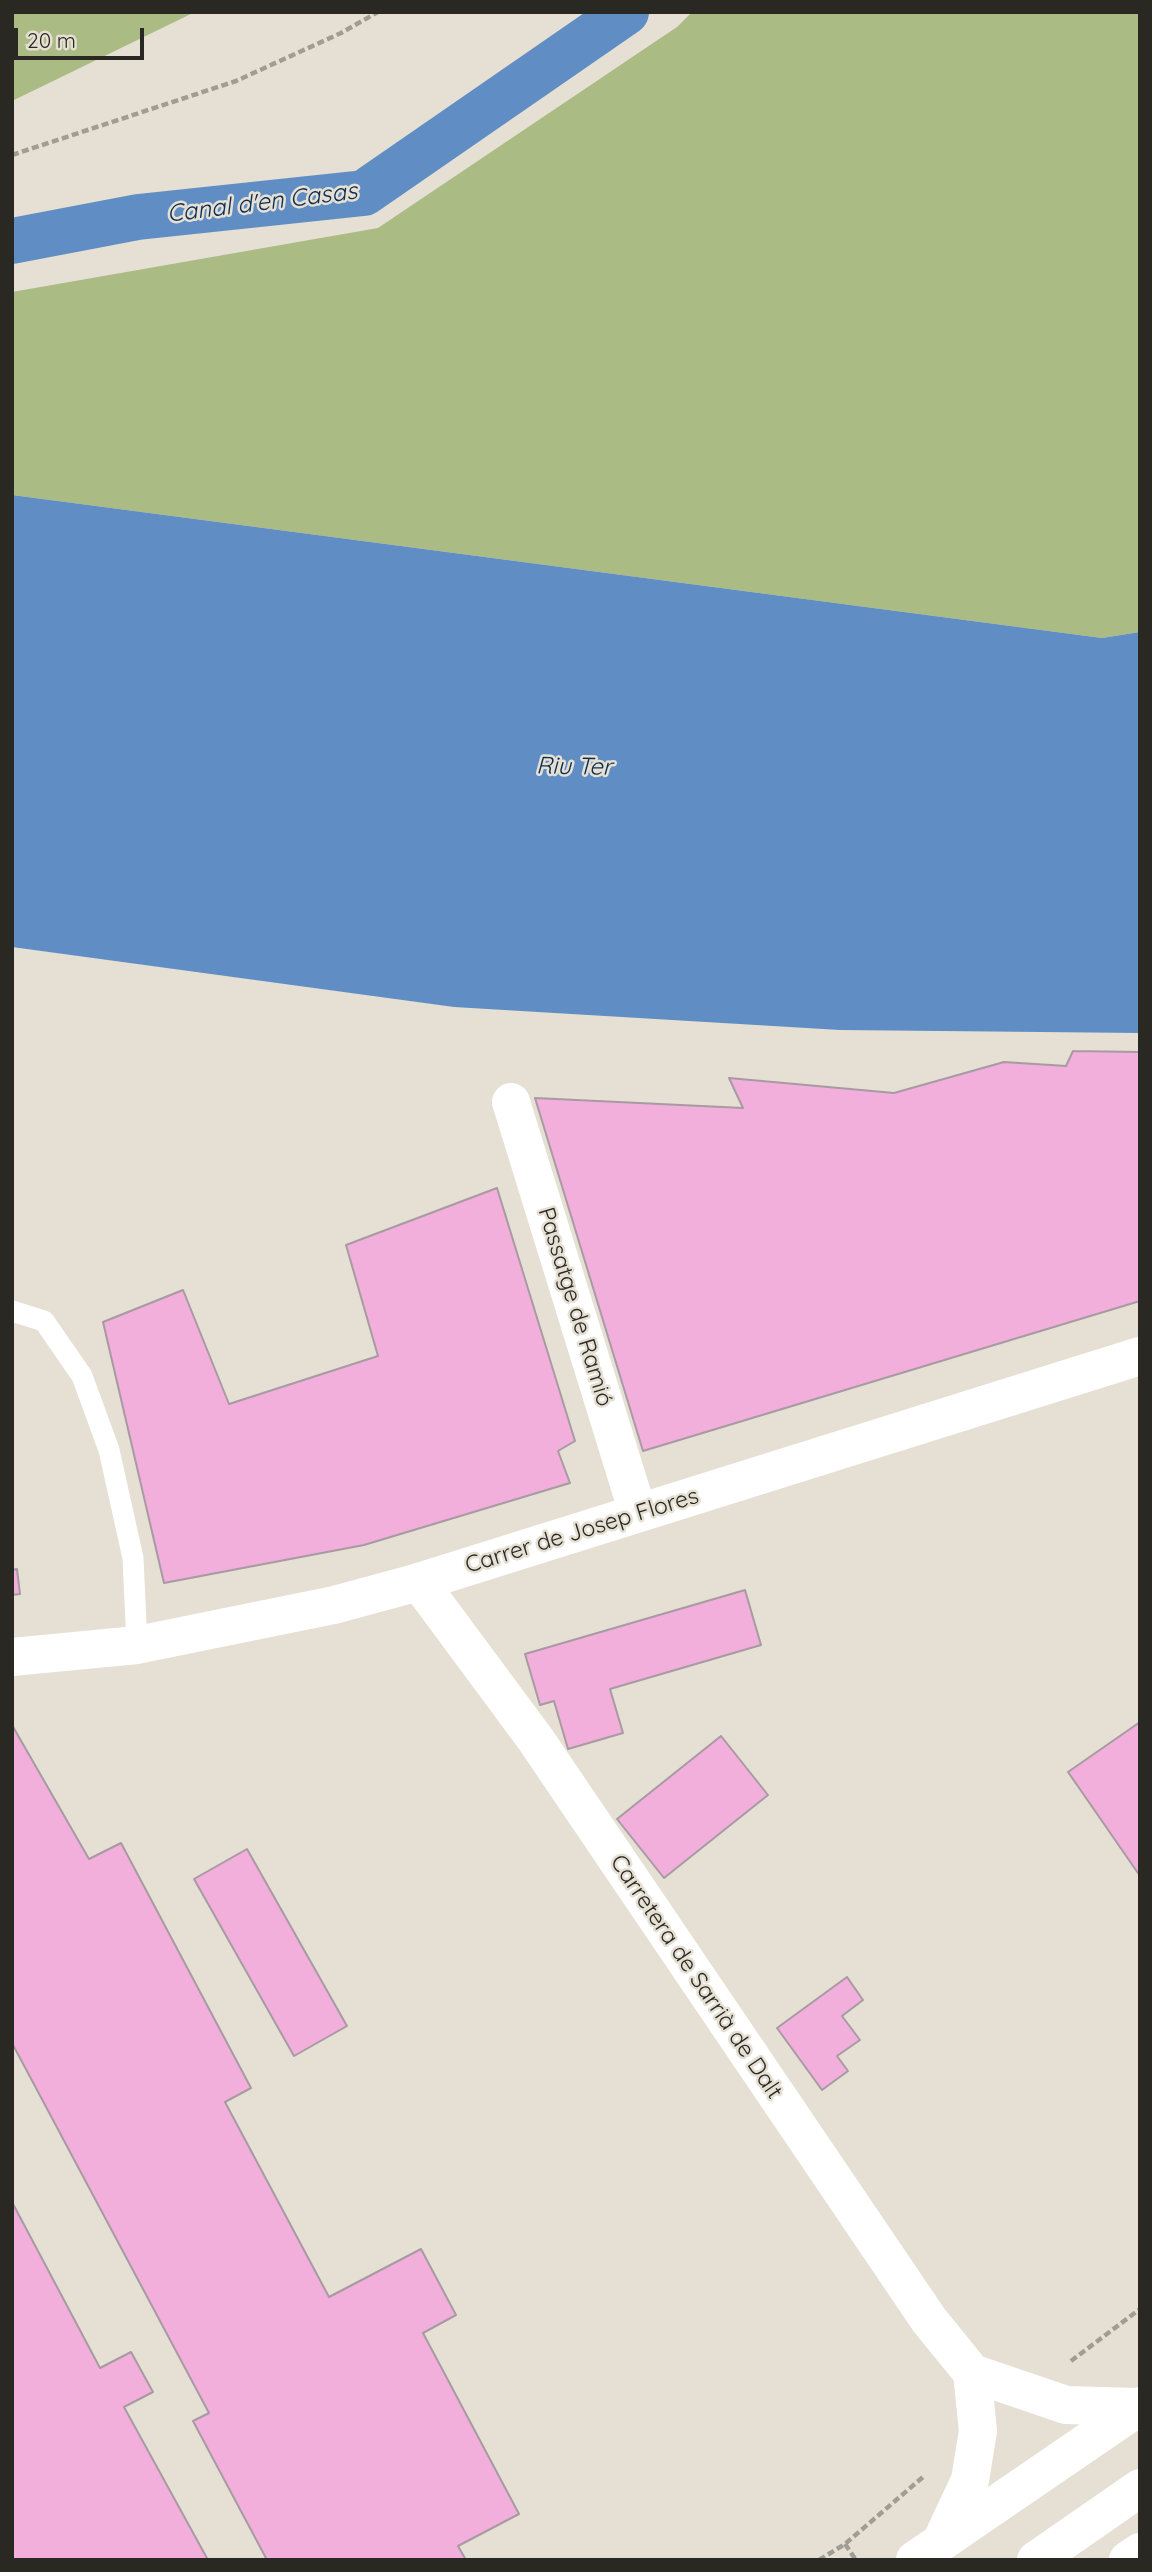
<!DOCTYPE html>
<meta charset="utf-8">
<style>
body{margin:0}
#map{position:relative;width:1152px;height:2572px;overflow:hidden;background:#e5e0d3;font-family:Quicksand,sans-serif}
canvas{display:block}
.frame{position:absolute;inset:0;border:14px solid #2a2823;pointer-events:none}
.scale{position:absolute;left:14px;top:28px;width:130px;height:32px;box-sizing:border-box;border:4px solid #2a2823;border-top:0;padding-left:9px;font-size:21px;line-height:24px;white-space:nowrap;color:#2a2823;-webkit-text-stroke:5px #e5e0d3;paint-order:stroke}
</style>
<div id="map">
<canvas width="1152" height="2572"></canvas>
<div class="frame"></div>
<div class="scale">20 m</div>
</div>
<script>
const ctx = document.querySelector('canvas').getContext('2d');
ctx.lineJoin = 'round';
function fillPath(path, color) { ctx.fillStyle = color; ctx.fill(path, 'evenodd'); }
const toPath = rows => new Path2D(rows.map(r => 'M' + r).join(''));
function strokePath(path, color, width, dash) { ctx.strokeStyle = color; ctx.lineWidth = width; ctx.lineCap = dash ? 'butt' : 'round'; ctx.setLineDash(dash || []); ctx.stroke(path); }
function label(font, color, halo, rows, align = 'center') {
  ctx.font = font + ' Quicksand,sans-serif'; ctx.lineWidth = 5; ctx.setLineDash([]); ctx.textBaseline = 'middle'; ctx.strokeStyle = halo; ctx.fillStyle = color; for (const [text, x, y, turn = 0] of rows) {
    ctx.save(); ctx.translate(x, y); ctx.rotate((+turn || 0) * Math.PI / 180); ctx.textAlign = isNaN(turn) ? turn : align; if (halo) ctx.strokeText(text, 0, 0); ctx.fillText(text, 0, 0); ctx.restore();
  }
}
const green = toPath([
 [12,12,195,12,12,101],
 [692,12,1140,12,1140,632,1102,638,12,495,12,292,378,228,677,27]
]);
const water = toPath([
 [12,495,1102,638,1140,632,1140,1033,840,1030,454,1007,12,947]
]);
const canal = toPath([
 [12,241,138,217,364,193,626,12]
]);
const building = toPath([
 [1073,1051,1140,1052,1140,1301,643,1451,535,1098,743,1108,729,1078,894,1093,1004,1062,1066,1066,1073,1051],
 [497,1188,575,1441,558,1451,570,1483,364,1545,164,1583,103,1322,183,1290,229,1404,378,1356,346,1245,497,1188],
 [17,1569,20,1594,12,1595,12,1570,17,1569],
 [745,1590,761,1645,610,1689,623,1733,568,1749,554,1701,540,1705,525,1654,745,1590],
 [1140,1722,1140,1876,1068,1772,1140,1722],
 [12,1725,89,1859,121,1843,251,2088,225,2102,329,2297,421,2249,456,2315,423,2333,519,2514,458,2546,466,2560,267,2560,193,2421,209,2413,12,2043,12,1725],
 [721,1736,768,1795,664,1878,617,1819,721,1736],
 [247,1849,347,2026,294,2056,194,1879,247,1849],
 [847,1977,863,2000,842,2016,860,2040,837,2056,848,2071,822,2090,777,2028,847,1977],
 [12,2202,100,2368,131,2352,153,2392,124,2407,208,2560,12,2560,12,2202]
]);
const path = toPath([
 [12,155,236,81,341,33,378,12],
 [1071,2361,1140,2309],
 [845,2544,856,2560],
 [819,2560,845,2544,923,2477]
]);
const service = toPath([
 [12,1311,44,1321,82,1376,109,1450,133,1558,137,1645]
]);
const minor = toPath([
 [511,1102,638,1513],
 [419,1582,536,1740,929,2320,972,2373],
 [972,2373,1066,2405,1137,2407],
 [941,2542,970,2480,978,2431,972,2373],
 [1128,2560,1140,2552]
]);
const tertiary = toPath([
 [12,1657,137,1645,334,1605,419,1582,1140,1356]
]);
const primary = toPath([
 [915,2560,1140,2406],
 [1036,2560,1140,2488]
]);
const streetNames = [
 ["Passatge de Ramió",575,1307,73],
 ["Carrer de Josep Flores",582,1531,-17],
 ["Carretera de Sarrià de Dalt",696,1977,56]
];
const waterNames = [
 ["Canal d'en Casas",262,203,-7],
 ["Riu Ter",574,767,1]
];
fillPath(green, '#aabb83');
fillPath(water, '#608ec4');
strokePath(canal, '#608ec4', 46);
fillPath(building, '#f2afdb');
strokePath(building, '#a79aa2', 2);
strokePath(path, '#a19d93', 4.5, [7, 3.5]);
strokePath(service, '#fff', 21);
strokePath(minor, '#fff', 38);
strokePath(tertiary, '#fff', 38);
strokePath(primary, '#fff', 38);
label('23px', '#2a2823', '#e5e0d3', streetNames);
label('italic 24px', '#0b2c50', '#e5e0d3', waterNames);
</script>
